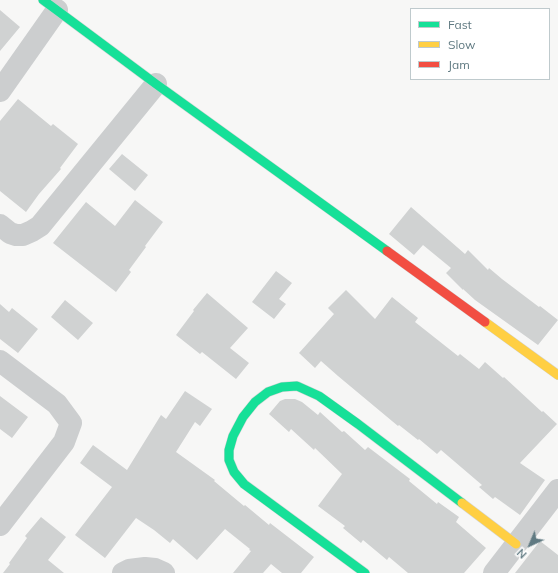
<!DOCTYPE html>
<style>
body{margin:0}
#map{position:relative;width:558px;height:573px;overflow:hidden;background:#f7f7f6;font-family:Mulish,sans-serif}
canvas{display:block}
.legend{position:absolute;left:410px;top:8px;width:140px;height:72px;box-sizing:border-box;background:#fff;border:1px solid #bfcacd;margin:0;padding:5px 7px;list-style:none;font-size:12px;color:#607a82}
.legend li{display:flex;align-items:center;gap:8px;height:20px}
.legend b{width:20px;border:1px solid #bfcacd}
.north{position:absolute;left:510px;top:525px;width:40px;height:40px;-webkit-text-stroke:3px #fff;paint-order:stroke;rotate:224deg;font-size:11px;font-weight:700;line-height:16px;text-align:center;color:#607a82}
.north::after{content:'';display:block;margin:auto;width:14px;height:18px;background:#607a82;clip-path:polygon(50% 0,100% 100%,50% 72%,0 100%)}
</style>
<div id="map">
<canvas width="558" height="573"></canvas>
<ul class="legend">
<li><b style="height:5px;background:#16e098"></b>Fast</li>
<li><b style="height:5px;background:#ffcf43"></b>Slow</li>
<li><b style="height:5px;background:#f24e42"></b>Jam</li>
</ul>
<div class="north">N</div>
</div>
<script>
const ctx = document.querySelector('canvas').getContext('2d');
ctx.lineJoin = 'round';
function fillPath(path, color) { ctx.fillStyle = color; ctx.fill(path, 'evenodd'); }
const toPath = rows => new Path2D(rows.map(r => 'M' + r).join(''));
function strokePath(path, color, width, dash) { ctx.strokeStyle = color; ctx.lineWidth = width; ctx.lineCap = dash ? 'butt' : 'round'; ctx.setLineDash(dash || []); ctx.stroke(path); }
const building = toPath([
 [0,10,20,27,0,51],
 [18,99,51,126,53,124,78,144,60,168,61,169,39,194,26,212,0,191,0,121],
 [122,154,148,175,135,191,109,169],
 [135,200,163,222,145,246,146,247,129,270,131,272,116,292,53,243,86,202,115,226],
 [411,207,465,254,468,250,488,270,489,268,502,279,539,307,540,306,558,320,538,345,475,300,463,289,463,290,446,273,451,268,423,245,414,255,389,234],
 [276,271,292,283,279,299,286,304,274,319,252,302],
 [346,290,375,319,392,297,418,318,415,322,458,356,460,354,479,369,485,362,503,378,504,377,542,412,543,411,557,424,520,463,545,480,520,515,495,497,493,499,479,487,482,485,441,450,437,454,419,439,418,440,399,425,398,426,338,376,321,361,315,368,299,353,334,314,328,308],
 [207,293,248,328,230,348,249,363,236,379,202,352,200,354,176,335,194,311,193,310],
 [65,300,93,323,78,340,51,317],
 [0,304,9,312,12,308,38,329,18,353,0,339],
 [185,391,212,409,200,426,195,422,176,452,215,480,214,481,244,506,245,505,269,525,270,523,314,557,301,573,282,573,271,564,263,573,233,573,251,551,249,550,250,549,225,529,197,560,173,539,170,543,154,530,136,518,105,558,75,535,112,487,80,463,93,445,127,470,161,415,166,419],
 [0,396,28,417,12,438,0,429],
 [285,399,295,399,302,402,318,415,320,412,342,432,344,431,365,450,368,447,410,479,409,481,437,504,438,502,459,517,456,522,486,548,464,573,408,573,389,557,387,560,363,540,361,543,343,528,345,526,318,506,342,474,315,448,314,450,291,429,289,432,269,414,280,401],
 [41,517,66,537,48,560,64,573,3,573,10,564,9,563,27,538,25,536],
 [540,541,558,555,558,573,515,573]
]);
const street = toPath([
 [0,91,57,10],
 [0,225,10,233,16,235,23,235,32,231,40,226,156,84],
 [0,361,57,404,71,423,64,442,0,525],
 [123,573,129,570,145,568,155,569,164,573],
 [494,573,558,490]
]);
const fast = toPath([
 [43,0,156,84,387,251],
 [365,573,244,484,234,472,229,460,229,450,233,436,243,417,255,402,268,392,282,387,297,386,319,396,358,424,462,503]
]);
const slow = toPath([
 [485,322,558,375],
 [462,503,516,544]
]);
const jam = toPath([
 [387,251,485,322]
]);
fillPath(building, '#d0d2d2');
strokePath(fast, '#d2d4d4', 10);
strokePath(slow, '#d2d4d4', 10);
strokePath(jam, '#d2d4d4', 10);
strokePath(street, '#cccecf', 22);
strokePath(fast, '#16e098', 9);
strokePath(slow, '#ffcf43', 9);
strokePath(jam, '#f24e42', 9);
</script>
